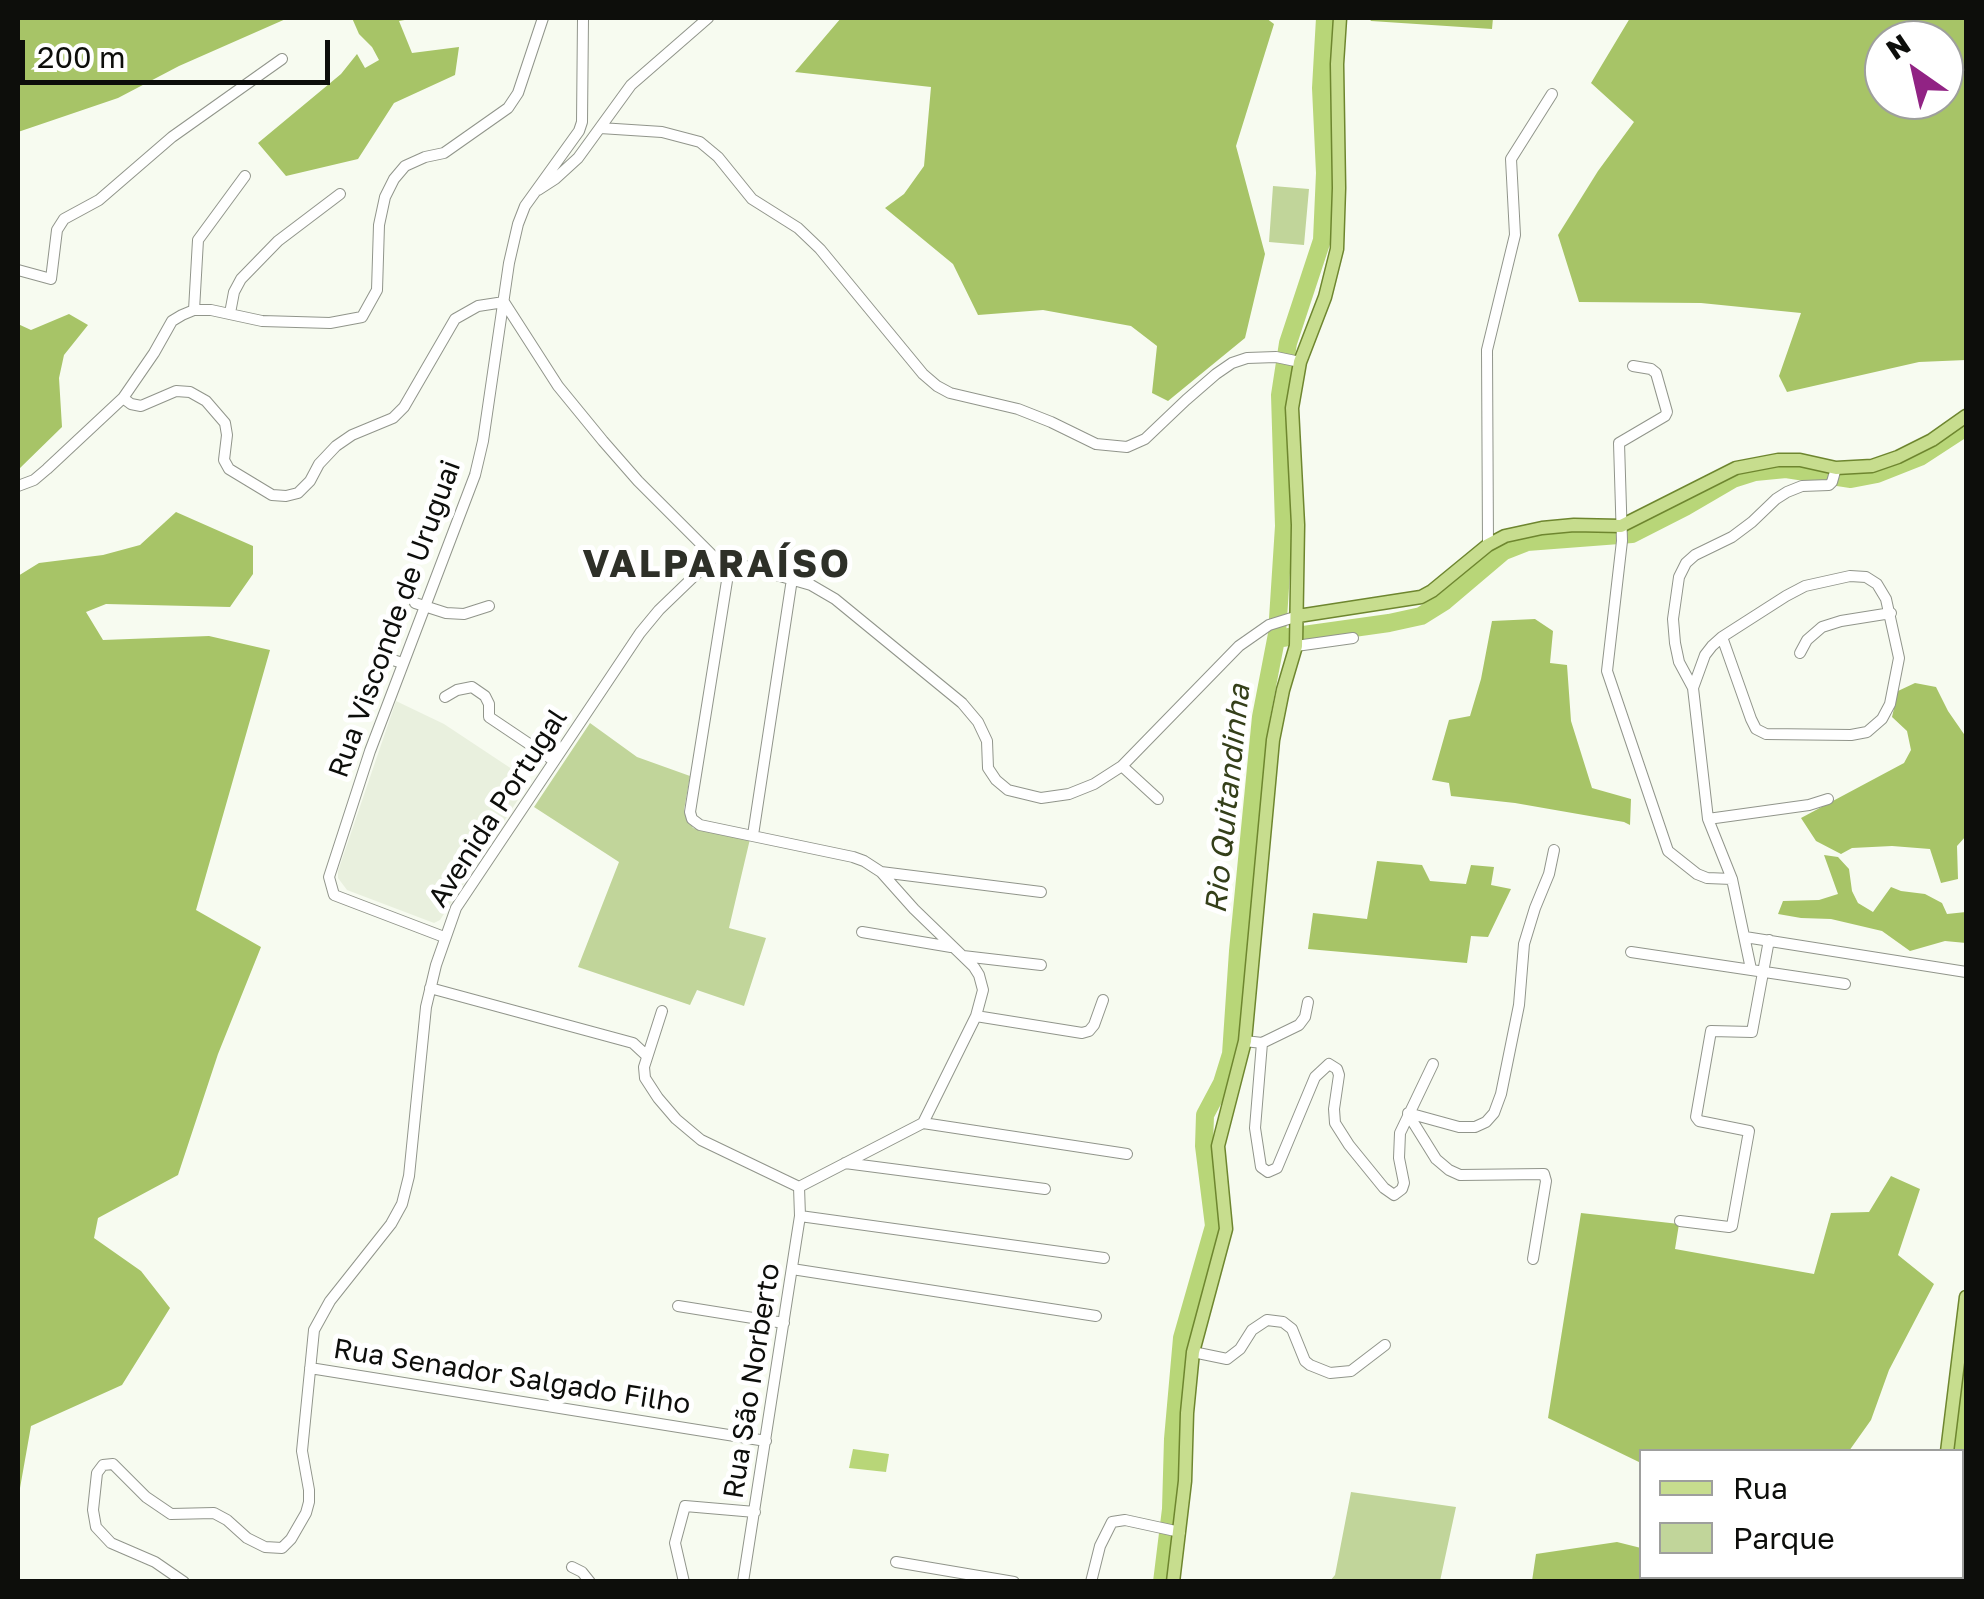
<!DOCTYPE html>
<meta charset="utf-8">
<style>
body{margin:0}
#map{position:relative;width:1984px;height:1599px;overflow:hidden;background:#f7fbf0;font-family:"Golos Text",sans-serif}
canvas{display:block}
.frame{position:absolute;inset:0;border:20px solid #0d0e0b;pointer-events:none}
.legend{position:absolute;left:1639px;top:1449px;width:325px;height:130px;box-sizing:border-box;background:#fff;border:2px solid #9e9f9d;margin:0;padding:12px 18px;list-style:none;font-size:30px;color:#0d0e0b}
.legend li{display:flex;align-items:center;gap:20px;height:50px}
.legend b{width:50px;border:2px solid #9e9f9d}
.north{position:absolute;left:1864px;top:20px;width:100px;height:100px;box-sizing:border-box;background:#fff;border:2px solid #9e9f9d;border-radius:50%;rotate:326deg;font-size:28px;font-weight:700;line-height:40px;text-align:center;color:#0d0e0b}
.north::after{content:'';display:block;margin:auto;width:35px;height:45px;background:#912384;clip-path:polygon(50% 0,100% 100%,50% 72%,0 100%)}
.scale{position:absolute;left:20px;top:40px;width:310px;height:45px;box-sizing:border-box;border:5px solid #0d0e0b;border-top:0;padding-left:12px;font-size:30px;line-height:35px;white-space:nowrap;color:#0d0e0b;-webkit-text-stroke:8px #fff;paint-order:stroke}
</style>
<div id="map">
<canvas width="1984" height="1599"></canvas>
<div class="frame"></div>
<ul class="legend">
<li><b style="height:12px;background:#c7dd8e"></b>Rua</li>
<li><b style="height:28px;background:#c1d59a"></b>Parque</li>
</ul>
<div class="north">N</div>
<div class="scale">200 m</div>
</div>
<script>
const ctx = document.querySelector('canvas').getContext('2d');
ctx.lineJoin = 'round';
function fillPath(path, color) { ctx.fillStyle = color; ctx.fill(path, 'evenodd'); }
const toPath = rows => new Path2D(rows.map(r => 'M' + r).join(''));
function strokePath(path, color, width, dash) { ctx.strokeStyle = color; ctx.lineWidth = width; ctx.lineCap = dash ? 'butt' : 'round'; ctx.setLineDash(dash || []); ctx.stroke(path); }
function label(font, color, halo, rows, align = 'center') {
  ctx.font = font + ' "Golos Text",sans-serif'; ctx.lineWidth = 10; ctx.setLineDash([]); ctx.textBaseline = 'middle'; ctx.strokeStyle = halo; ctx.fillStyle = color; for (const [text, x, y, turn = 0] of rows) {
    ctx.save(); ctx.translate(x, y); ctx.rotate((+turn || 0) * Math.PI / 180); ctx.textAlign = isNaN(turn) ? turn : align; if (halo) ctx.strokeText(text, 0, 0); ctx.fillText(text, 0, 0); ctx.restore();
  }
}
const built = toPath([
 [396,701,444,724,530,781,440,920,434,923,347,890,338,878,338,871]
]);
const green = toPath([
 [1273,186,1309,189,1304,245,1269,242],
 [590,723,637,757,690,776,684,810,693,828,750,839,729,928,766,938,744,1006,697,990,690,1005,578,967,619,862,534,807],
 [1351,1492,1456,1507,1440,1581,1330,1581,1335,1575]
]);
const forest = toPath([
 [18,18,288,18,179,66,118,98,18,132],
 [352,18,416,18,399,21,412,53,459,47,455,75,394,103,358,159,286,176,258,143,341,74,357,54,365,68,379,60,372,47,359,34],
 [841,18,1266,18,1274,24,1236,146,1265,254,1245,338,1168,401,1152,393,1157,346,1131,326,1043,310,978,315,953,264,885,208,904,194,924,166,931,87,795,72],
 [1369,18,1493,18,1492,29,1371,21],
 [1630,18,1966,18,1966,360,1919,362,1787,392,1779,376,1801,313,1701,303,1579,302,1558,235,1598,171,1634,122,1591,83],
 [1884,40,1944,40,1944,100,1884,100],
 [69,314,88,325,64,355,59,378,62,427,18,470,18,324,31,330],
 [176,512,253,546,253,574,230,607,106,604,86,612,103,640,209,636,270,650,196,910,261,947,218,1054,178,1175,98,1218,94,1238,141,1271,170,1308,122,1385,31,1426,20,1488,18,1490,18,576,39,563,103,555,140,545],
 [1535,619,1553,631,1550,663,1567,665,1571,721,1592,788,1631,799,1630,825,1624,822,1515,803,1451,796,1449,783,1432,780,1449,720,1470,716,1481,679,1492,621],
 [1915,683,1936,687,1948,711,1966,737,1966,836,1957,846,1958,879,1941,883,1930,849,1892,846,1852,848,1841,854,1816,841,1801,818,1904,763,1911,750,1907,731,1892,717,1898,691],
 [1824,855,1838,857,1849,869,1852,891,1858,903,1873,912,1891,887,1901,891,1925,894,1942,903,1947,914,1966,912,1966,943,1945,941,1910,951,1882,931,1831,919,1801,918,1778,914,1783,901,1819,900,1838,894],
 [1377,861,1422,865,1430,881,1466,884,1471,865,1494,867,1491,885,1511,889,1488,937,1471,936,1467,963,1308,949,1313,913,1367,919],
 [1891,1176,1920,1189,1898,1255,1934,1284,1889,1370,1871,1420,1849,1451,1642,1452,1641,1463,1548,1418,1581,1213,1679,1224,1675,1249,1814,1274,1831,1213,1869,1212],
 [1617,1542,1641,1548,1642,1576,1799,1577,1798,1581,1532,1581,1536,1554]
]);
const water = toPath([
 [853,1449,889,1454,886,1472,849,1468]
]);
const river = toPath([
 [1282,638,1389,623,1421,616,1445,601,1504,551,1527,542,1632,534,1685,507,1733,479,1755,472,1786,469,1851,479,1877,474,1920,457,1966,427],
 [1955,1452,1966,1344],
 [1162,1582,1171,1509,1173,1439,1182,1338,1214,1226,1204,1146,1205,1115,1222,1083,1231,1054,1238,951,1261,717,1277,634,1284,526,1280,395,1288,343,1322,240,1325,173,1321,88,1325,18],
 [1928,1582,1929,1576]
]);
const minor = toPath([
 [600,128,662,132,700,142,718,157,752,199,798,228,820,249,923,374,937,386,950,393,1018,409,1051,422,1096,444,1127,447,1145,439,1186,400,1216,374,1232,363,1247,358,1276,357,1300,362],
 [538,190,555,179,578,158,631,85,708,18],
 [18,270,51,279,57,230,64,219,99,200,172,137,282,59],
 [504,302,558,386,603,441,638,481,714,557,811,585,835,599,962,703,978,722,987,741,988,768,996,780,1008,790,1041,798,1069,794,1094,784,1122,766,1239,646,1269,625,1298,616],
 [194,310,198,240,245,176],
 [230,313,234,292,241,279,278,241,340,194],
 [1633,366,1651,369,1656,373,1667,412,1665,416,1619,443,1622,541,1607,671,1668,851,1697,874,1707,878,1732,879],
 [123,398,131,404,141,406,176,391,190,392,206,401,225,423,227,435,224,460,229,469,272,495,286,496,298,493,310,481,319,464,336,446,352,435,393,418,404,407,455,319,478,306,504,302],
 [18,486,34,480,47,469,123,398,154,353,172,321,182,315,194,310,211,310,262,321,330,323,362,317,377,290,379,225,385,197,394,179,405,166,425,157,444,153,508,108,518,93,543,18],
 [1488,545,1487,350,1515,235,1511,159,1552,94],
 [730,562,690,812,692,819,700,825,853,857,864,861,881,872,914,909,974,967,979,975,983,990,976,1016,923,1123,799,1187],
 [415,603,446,613,464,614,489,606],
 [1296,646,1353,638],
 [1800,653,1807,640,1822,627,1841,621,1891,613],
 [381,656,402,663],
 [1693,688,1705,655,1712,646,1722,637,1786,596,1805,586,1850,576,1866,577,1877,584,1886,599,1899,658,1890,704,1882,719,1867,732,1851,735,1766,734,1756,729,1751,719,1722,637],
 [445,697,457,690,472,687,485,696,489,704,489,717,553,760],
 [1122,766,1158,799],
 [1708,819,1809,805,1828,799],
 [753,835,792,579],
 [881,872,1041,892],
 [862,932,951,947],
 [444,937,334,895,329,877,370,751,475,475,483,441,509,263,518,224,525,206,579,131,582,122,583,18],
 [1745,937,1966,972],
 [1631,952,1845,984],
 [963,956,1041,965],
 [1751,969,1732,879,1708,819,1693,688,1679,662,1675,643,1673,619,1679,577,1686,563,1695,555,1732,537,1752,522,1776,499,1787,492,1802,486,1829,485,1832,482,1836,468],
 [430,988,633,1043,647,1056],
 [662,1011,644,1067,645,1078,658,1098,676,1119,701,1140,799,1187],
 [976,1016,1082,1033,1089,1031,1094,1025,1103,1000],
 [1245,1041,1262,1043,1255,1128,1261,1167,1268,1172,1277,1168,1315,1077,1329,1064,1337,1069,1339,1075,1334,1109,1335,1123,1349,1145,1384,1188,1394,1195,1402,1189,1404,1183,1399,1158,1400,1133,1433,1064],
 [1262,1043,1299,1025,1305,1017,1308,1002],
 [1408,1113,1459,1127,1475,1127,1486,1122,1494,1113,1501,1094,1519,1005,1524,944,1535,908,1549,874,1554,850],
 [1408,1114,1436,1159,1449,1170,1460,1175,1544,1174,1546,1181,1533,1259],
 [923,1123,1127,1154],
 [845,1163,1045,1189],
 [800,1216,1104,1258],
 [1680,1221,1729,1227,1732,1226,1749,1131,1699,1121,1696,1117,1711,1031,1752,1032,1769,940],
 [792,1269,1096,1316],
 [678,1306,784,1323],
 [1193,1352,1227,1359,1240,1349,1252,1330,1267,1320,1283,1322,1292,1329,1305,1361,1310,1365,1330,1373,1351,1371,1385,1345],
 [310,1368,766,1441],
 [896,1562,1014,1582],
 [572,1567,582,1572,590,1582],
 [184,1582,155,1562,111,1543,96,1527,93,1510,97,1473,103,1465,113,1464,146,1497,171,1514,214,1513,227,1520,247,1538,265,1547,282,1548,291,1539,306,1513,309,1502,309,1490,302,1451,314,1330,330,1301,391,1224,402,1204,409,1176,426,1007,436,965,456,908,640,633,659,610,714,557],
 [684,1582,675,1543,685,1506,755,1512],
 [743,1582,797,1235,800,1216,799,1187],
 [1091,1582,1100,1546,1112,1522,1125,1520,1180,1532]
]);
const major = toPath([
 [1298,616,1421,597,1432,591,1488,545,1505,536,1542,528,1574,525,1621,526,1736,468,1778,460,1800,460,1836,468,1872,466,1898,457,1932,440,1966,416],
 [1947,1452,1966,1297],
 [1173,1582,1185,1481,1187,1413,1193,1352,1226,1229,1218,1146,1245,1041,1273,740,1283,690,1296,646,1298,525,1292,408,1300,362,1325,297,1337,249,1339,188,1337,64,1340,18],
 [1920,1582,1922,1576]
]);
const streetNames = [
 ["Rua Visconde de Uruguai",395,619,-70],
 ["Avenida Portugal",498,808,-57],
 ["Rua Senador Salgado Filho",512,1377,9],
 ["Rua São Norberto",752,1381,-81]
];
const waterNames = [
 ["Rio Quitandinha",1228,799,-84]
];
const districtNames = [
 ["VALPARAÍSO",717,565]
];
fillPath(built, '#e9f0de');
fillPath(green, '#c1d59a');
fillPath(forest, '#a7c467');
fillPath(water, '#b8d678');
strokePath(river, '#b8d678', 18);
strokePath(minor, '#91958b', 12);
strokePath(major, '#6e862f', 15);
strokePath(minor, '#fff', 10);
strokePath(major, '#c7dd8e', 12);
label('28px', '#0d0e0b', '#fff', streetNames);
label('italic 30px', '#343f19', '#fff', waterNames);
ctx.letterSpacing = '2.5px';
label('bold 38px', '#2e3028', '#fff', districtNames);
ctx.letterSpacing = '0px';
</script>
